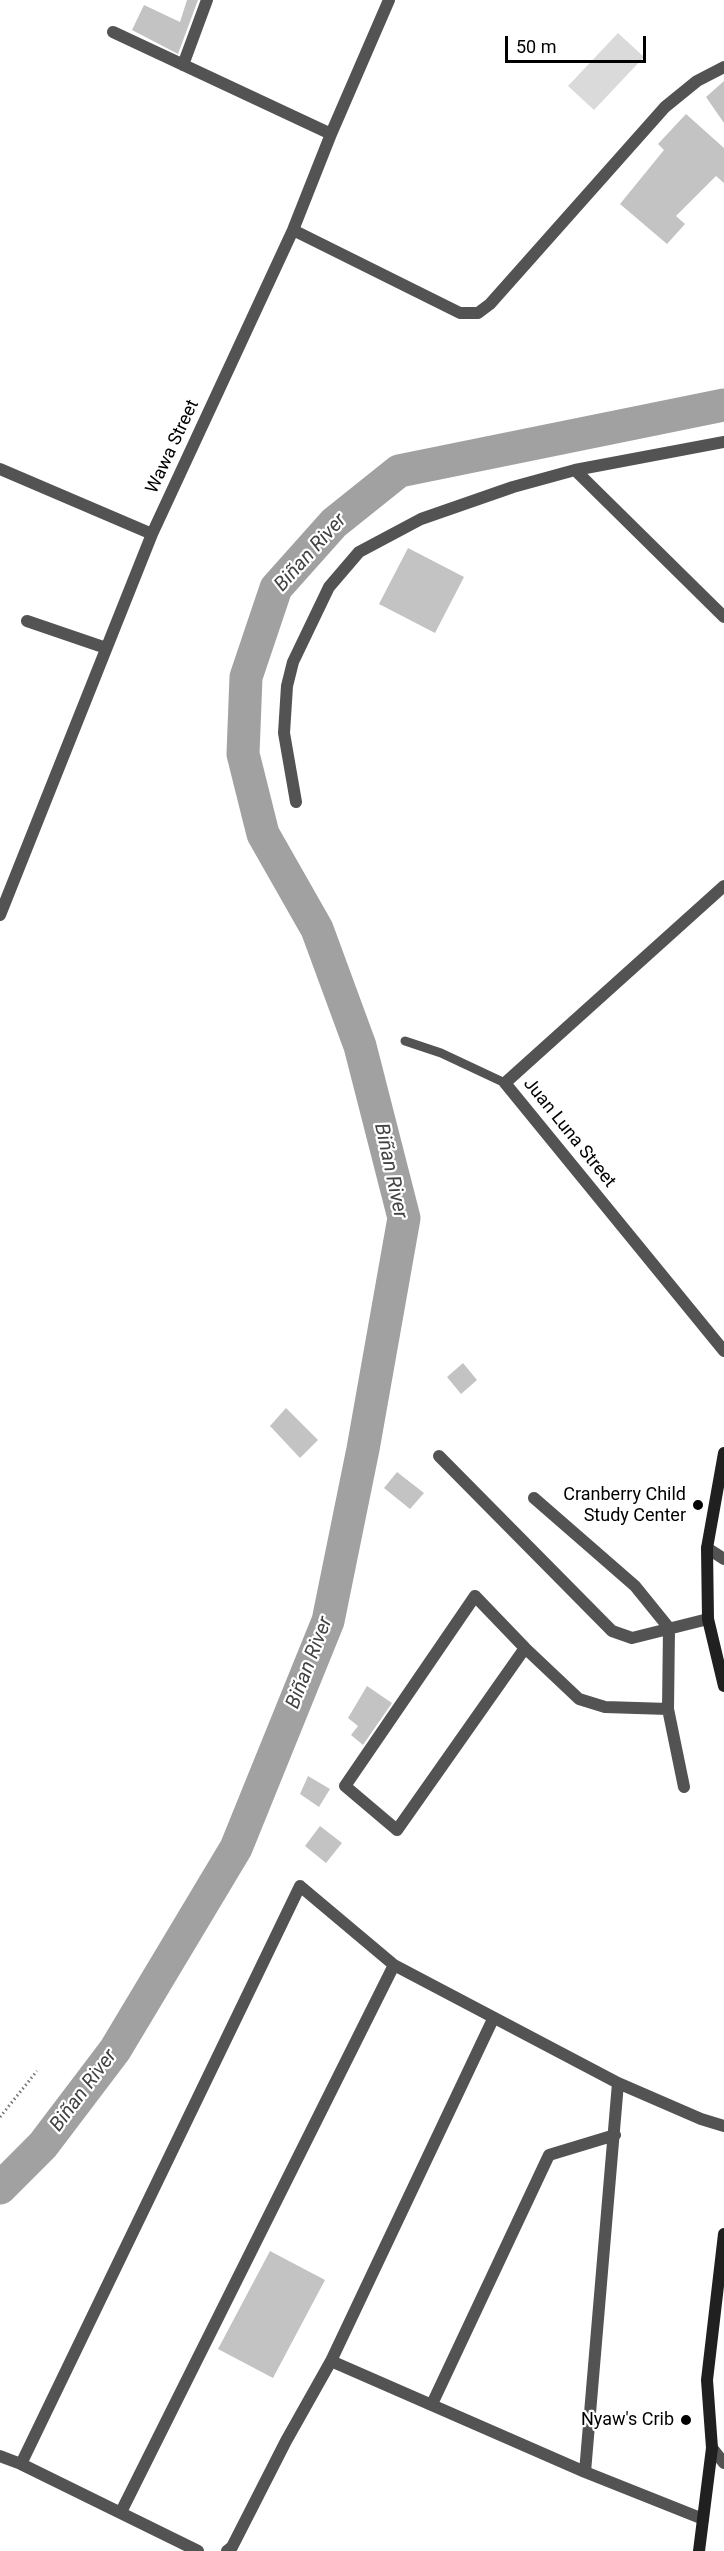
<!DOCTYPE html>
<meta charset="utf-8">
<style>
body{margin:0}
#map{position:relative;width:724px;height:2551px;overflow:hidden;background:#fff;font-family:Roboto,sans-serif}
canvas{display:block}
.scale{position:absolute;left:505px;top:36px;width:141px;height:27px;box-sizing:border-box;border:3px solid #000;border-top:0;padding-left:8px;font-size:18px;line-height:21px;white-space:nowrap;color:#000;-webkit-text-stroke:4px #fff;paint-order:stroke}
</style>
<div id="map">
<canvas width="724" height="2551"></canvas>
<div class="scale">50 m</div>
</div>
<script>
const ctx = document.querySelector('canvas').getContext('2d');
ctx.lineJoin = 'round';
function fillPath(path, color) { ctx.fillStyle = color; ctx.fill(path, 'evenodd'); }
const toPath = rows => new Path2D(rows.map(r => 'M' + r).join(''));
function strokePath(path, color, width, dash) { ctx.strokeStyle = color; ctx.lineWidth = width; ctx.lineCap = dash ? 'butt' : 'round'; ctx.setLineDash(dash || []); ctx.stroke(path); }
function label(font, color, halo, rows, align = 'center') {
  ctx.font = font + ' Roboto,sans-serif'; ctx.lineWidth = 4.5; ctx.setLineDash([]); ctx.textBaseline = 'middle'; ctx.strokeStyle = halo; ctx.fillStyle = color; for (const [text, x, y, turn = 0] of rows) {
    ctx.save(); ctx.translate(x, y); ctx.rotate((+turn || 0) * Math.PI / 180); ctx.textAlign = isNaN(turn) ? turn : align; if (halo) ctx.strokeText(text, 0, 0); ctx.fillText(text, 0, 0); ctx.restore();
  }
}
const green = toPath([
 [618,33,644,57,594,110,568,86]
]);
const river = toPath([
 [0,2188,43,2145,115,2050,236,1848,328,1621,363,1449,404,1218,360,1046,317,929,263,834,243,754,246,677,276,588,334,523,399,471,724,405]
]);
const building = toPath([
 [187,0,198,0,178,54,132,30,144,5,180,22],
 [724,81,724,123,706,97],
 [686,114,724,148,724,183,716,176,676,216,685,224,667,244,620,204,664,150,658,144],
 [408,548,464,577,435,633,379,604],
 [463,1363,477,1380,461,1394,447,1377],
 [286,1408,318,1440,300,1458,270,1426],
 [397,1472,424,1493,410,1509,384,1488],
 [367,1686,392,1703,363,1745,351,1735,358,1726,348,1718],
 [308,1776,330,1789,319,1807,300,1794],
 [320,1826,342,1843,326,1863,305,1846],
 [270,2251,325,2280,273,2378,218,2349]
]);
const path = toPath([
 [0,2117,37,2071]
]);
const lane = toPath([
 [405,1041,441,1053,505,1083]
]);
const street = toPath([
 [113,32,331,134],
 [183,65,207,0],
 [293,230,460,313,478,313,490,304,665,107,697,81,724,67],
 [0,469,152,534],
 [575,470,724,617],
 [27,621,106,648],
 [296,802,284,733,287,686,293,662,329,587,359,552,421,519,513,487,575,470,724,442],
 [724,886,505,1083,724,1351],
 [0,915,152,534,293,230,331,134,389,0],
 [439,1456,612,1631,632,1638,708,1619],
 [534,1498,635,1586,669,1628,668,1709,684,1787],
 [707,1548,724,1559],
 [525,1648,397,1830,345,1786,475,1596,525,1648,579,1699,605,1707,668,1709],
 [331,2361,585,2472,703,2519],
 [432,2404,549,2155,615,2135],
 [712,2448,724,2463],
 [0,2456,21,2464],
 [585,2472,618,2083],
 [121,2512,394,1965],
 [198,2551,21,2464,300,1886,394,1965,618,2083,701,2119,724,2126],
 [227,2551,232,2547,286,2441,331,2361,493,2019]
]);
const secondary = toPath([
 [724,1453,707,1548,708,1619,724,1686],
 [699,2551,712,2448,707,2380,724,2234]
]);
const markers = [
 [698,1505,6,"#000"],
 [686,2420,6,"#000"]
];
const streetNames = [
 ["Wawa Street",173,447,-65],
 ["Juan Luna Street",569,1133,51]
];
const poiNames = [
 ["Cranberry Child",686,1495],
 ["Study Center",686,1516],
 ["Nyaw's Crib",674,2420]
];
const waterNames = [
 ["Biñan River",311,553,-48],
 ["Biñan River",390,1171,78],
 ["Biñan River",310,1663,-69],
 ["Biñan River",84,2091,-53]
];
fillPath(green, '#dadada');
strokePath(river, '#a1a1a1', 33);
fillPath(building, '#c3c3c3');
strokePath(path, '#757575', 3, [1.5, 3]);
strokePath(lane, '#535353', 9);
strokePath(street, '#535353', 12);
strokePath(secondary, '#202020', 12);
for (const [x, y, r, color] of markers) { const dot = new Path2D(); dot.arc(x, y, r, 0, 2 * Math.PI); ctx.fillStyle = color; ctx.fill(dot); strokePath(dot, '#fff', 2); }
label('18px', '#000', '#fff', streetNames);
label('18px', '#000', '#fff', poiNames, 'right');
label('italic 20px', '#424242', '#fff', waterNames);
</script>
